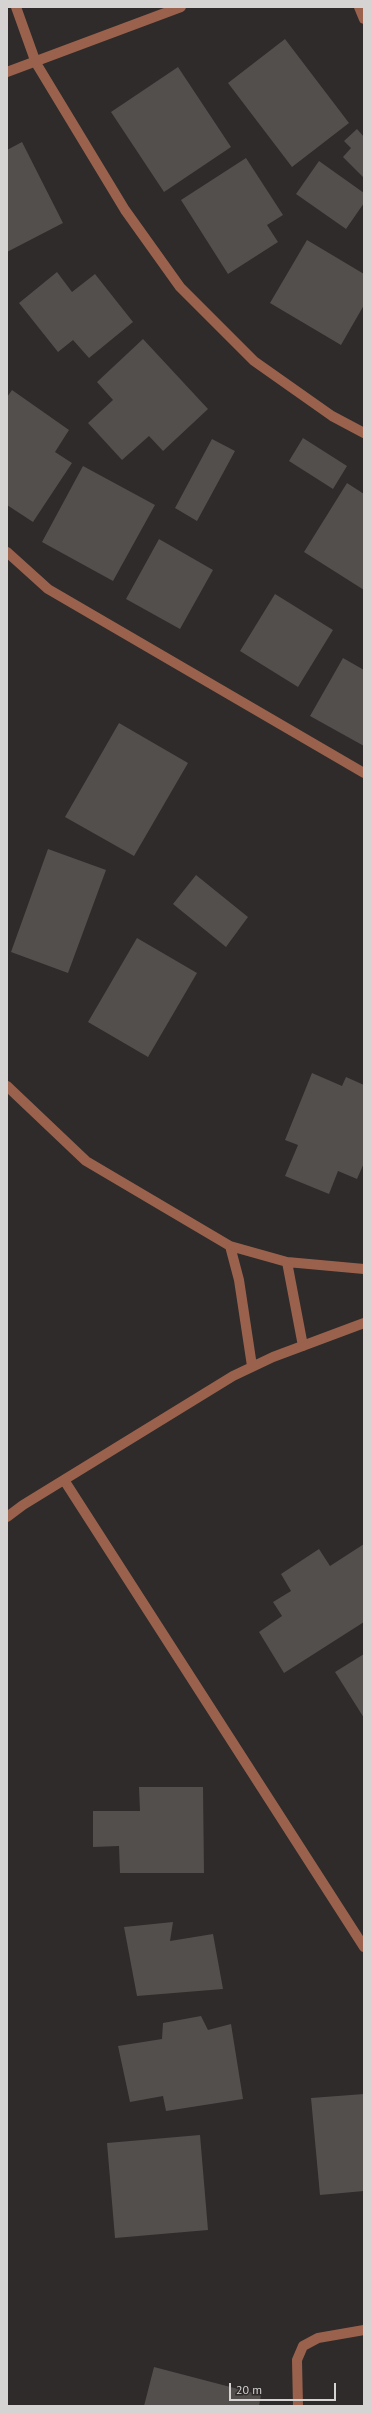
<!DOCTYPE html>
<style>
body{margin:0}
#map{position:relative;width:371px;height:2413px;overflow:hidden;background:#2e2b2a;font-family:"PT Sans",sans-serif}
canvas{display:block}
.frame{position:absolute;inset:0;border:8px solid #d6d4d3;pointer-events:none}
.scale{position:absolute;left:229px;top:2383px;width:107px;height:18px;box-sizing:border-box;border:2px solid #d6d4d3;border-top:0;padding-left:5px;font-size:12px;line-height:14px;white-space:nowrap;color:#d6d4d3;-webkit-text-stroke:3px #2e2b2a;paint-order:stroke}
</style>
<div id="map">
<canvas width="371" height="2413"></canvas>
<div class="frame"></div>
<div class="scale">20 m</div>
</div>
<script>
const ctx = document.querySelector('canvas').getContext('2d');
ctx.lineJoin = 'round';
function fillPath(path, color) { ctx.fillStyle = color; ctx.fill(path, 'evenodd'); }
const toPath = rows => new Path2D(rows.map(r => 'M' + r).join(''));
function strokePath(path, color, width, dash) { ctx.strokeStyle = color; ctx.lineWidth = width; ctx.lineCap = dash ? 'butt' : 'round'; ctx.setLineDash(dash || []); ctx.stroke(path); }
const building = toPath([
 [285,39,349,123,292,167,228,83],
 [178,67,231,147,164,192,111,112],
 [357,129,364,137,364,178,343,157,351,148,344,141],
 [22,142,63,223,7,252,7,150],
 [246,158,283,215,267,225,278,242,228,274,181,200],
 [319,161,364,193,364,203,346,229,296,194],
 [307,240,364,274,364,305,341,345,270,303],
 [57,272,72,292,95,274,133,322,89,358,73,340,58,352,19,303],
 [143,339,208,409,163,451,149,436,122,460,88,423,113,400,97,382],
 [12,390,69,430,55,452,72,463,33,522,7,505,7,397],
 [303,438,347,466,333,489,289,461],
 [212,439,235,451,197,521,175,508],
 [83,466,155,505,113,581,42,542],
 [347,483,364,494,364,590,304,552],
 [159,539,213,570,180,629,126,599],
 [275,594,333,630,298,687,240,651],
 [343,658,364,670,364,746,310,716],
 [119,723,188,763,134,856,65,817],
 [48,849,106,870,68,973,11,952],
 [196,875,248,917,226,947,173,904],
 [137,938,197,973,148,1057,88,1022],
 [312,1073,342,1086,346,1077,364,1085,364,1163,357,1179,338,1171,329,1194,285,1176,298,1145,285,1140],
 [364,1544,364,1622,284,1673,259,1632,282,1616,273,1602,291,1591,281,1574,319,1549,330,1566],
 [364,1654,364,1718,335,1672],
 [139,1787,203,1787,204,1873,120,1873,119,1846,93,1847,93,1811,140,1811],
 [173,1922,170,1941,213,1934,223,1989,137,1996,124,1927],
 [201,2016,208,2030,231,2024,243,2099,166,2111,163,2096,130,2102,118,2046,162,2039,163,2023],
 [364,2094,364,2191,320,2195,311,2098],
 [200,2135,208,2230,115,2238,107,2143],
 [154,2367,261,2395,259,2406,144,2406]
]);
const minor = toPath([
 [16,7,36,63,125,210,180,287,254,361,332,416,364,433],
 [359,7,364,19],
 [7,72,181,7],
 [7,552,48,589,364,773],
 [7,1086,86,1161,230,1246,287,1262,364,1269],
 [230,1246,239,1280,252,1366],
 [287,1262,303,1346],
 [64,1480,364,1947],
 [7,1517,23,1505,233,1376,273,1357,364,1323],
 [298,2406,297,2360,303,2346,318,2338,364,2330]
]);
fillPath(building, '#524f4d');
strokePath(minor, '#9a624d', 10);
</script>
